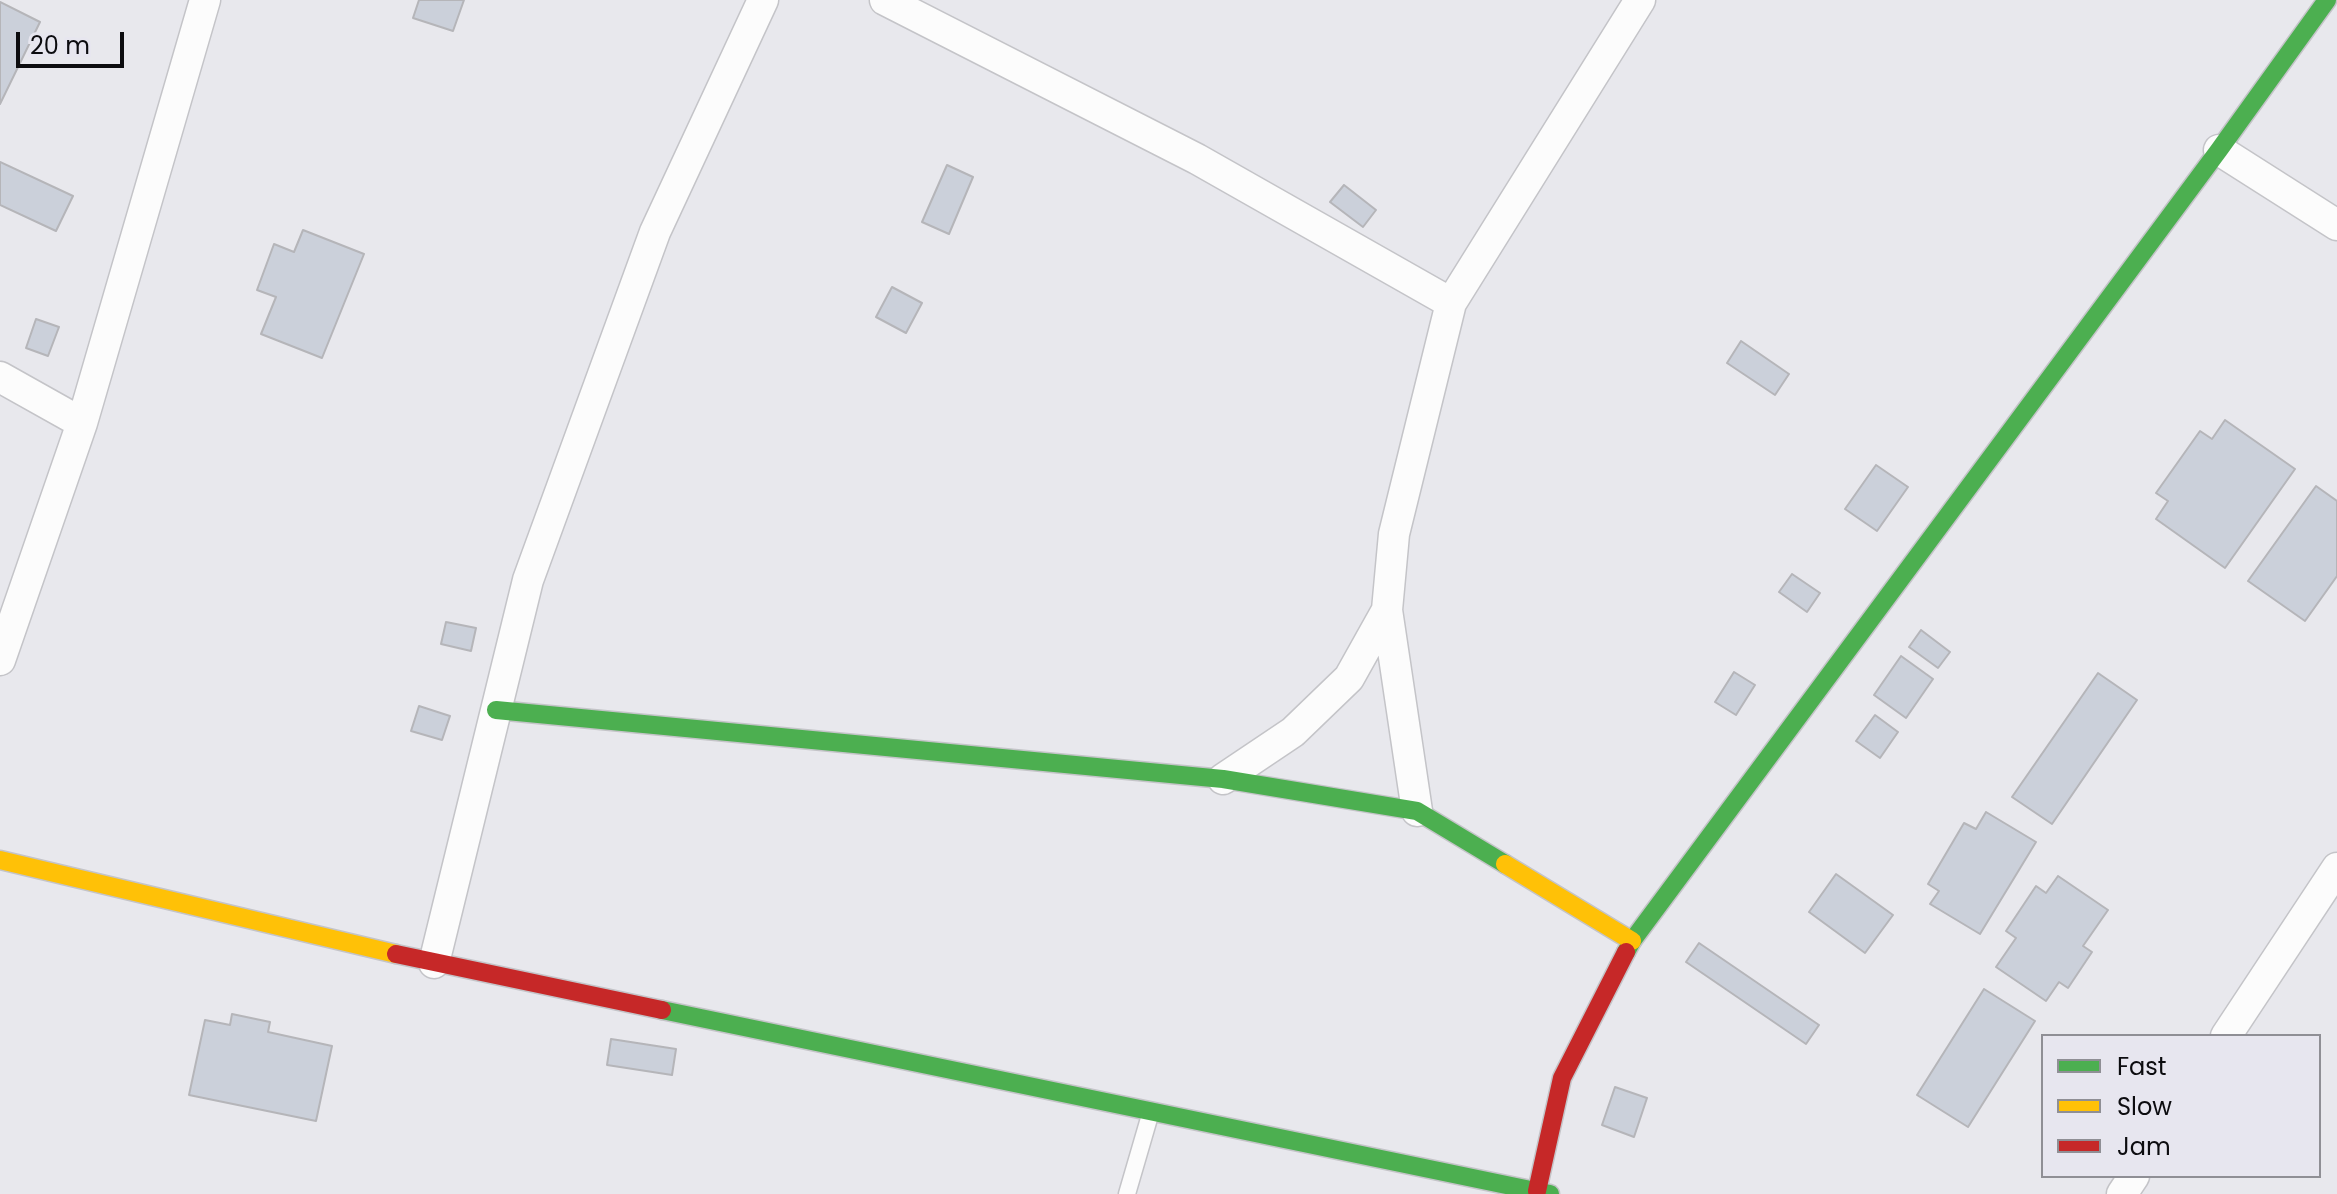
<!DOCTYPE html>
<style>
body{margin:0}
#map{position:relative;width:2337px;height:1194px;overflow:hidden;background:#e8e8ed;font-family:Poppins,sans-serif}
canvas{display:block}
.legend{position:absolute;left:2041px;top:1034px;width:280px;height:144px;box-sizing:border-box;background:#e7e6ef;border:2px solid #8f8f95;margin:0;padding:10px 14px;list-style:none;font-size:24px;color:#0c0c0f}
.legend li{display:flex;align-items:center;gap:16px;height:40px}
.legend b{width:40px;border:2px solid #8f8f95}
.scale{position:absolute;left:16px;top:32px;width:108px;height:36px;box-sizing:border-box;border:4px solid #0c0c0f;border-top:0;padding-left:10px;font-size:24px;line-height:28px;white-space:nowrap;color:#0c0c0f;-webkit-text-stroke:6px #e7e6ef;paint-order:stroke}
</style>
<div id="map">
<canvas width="2337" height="1194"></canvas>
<ul class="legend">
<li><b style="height:10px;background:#4caf50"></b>Fast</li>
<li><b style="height:10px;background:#ffc107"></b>Slow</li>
<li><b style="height:10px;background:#c62828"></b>Jam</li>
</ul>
<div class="scale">20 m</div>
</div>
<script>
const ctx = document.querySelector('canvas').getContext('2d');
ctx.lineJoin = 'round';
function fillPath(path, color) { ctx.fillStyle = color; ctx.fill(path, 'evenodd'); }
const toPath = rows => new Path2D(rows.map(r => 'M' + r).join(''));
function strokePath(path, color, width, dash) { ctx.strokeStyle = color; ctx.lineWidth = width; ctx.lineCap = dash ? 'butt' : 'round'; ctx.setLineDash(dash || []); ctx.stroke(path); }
const building = toPath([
 [419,0,464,0,453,31,413,18,419,0],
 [0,2,40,22,0,104,0,2],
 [0,162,73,196,56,231,0,205,0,162],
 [947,165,973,177,949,234,922,222,947,165],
 [1344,185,1376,210,1363,227,1330,202,1344,185],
 [303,230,364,254,322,358,261,334,276,297,257,290,274,244,294,252,303,230],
 [892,287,922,303,906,333,876,317,892,287],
 [36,319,59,327,48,356,26,348,36,319],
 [1741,341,1789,374,1775,395,1727,363,1741,341],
 [2225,420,2295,469,2225,568,2156,519,2168,501,2156,493,2200,431,2212,439,2225,420],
 [1876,465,1908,487,1877,531,1845,509,1876,465],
 [2316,486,2337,501,2337,576,2305,621,2248,581,2316,486],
 [1792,574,1820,593,1807,612,1779,592,1792,574],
 [446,622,476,628,471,651,441,644,446,622],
 [1921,630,1950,652,1938,668,1909,647,1921,630],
 [1901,656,1933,679,1906,718,1874,695,1901,656],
 [1734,672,1755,685,1736,715,1715,702,1734,672],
 [2098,673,2137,700,2052,824,2012,797,2098,673],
 [419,706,450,716,442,740,411,731,419,706],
 [1875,715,1898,732,1880,758,1856,741,1875,715],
 [1986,812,2036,842,1980,934,1930,904,1939,891,1928,884,1964,823,1976,829,1986,812],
 [1836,874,1893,915,1865,953,1809,912,1836,874],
 [2058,876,2108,910,2083,946,2092,952,2068,988,2059,982,2046,1001,1996,967,2016,938,2006,931,2036,886,2046,893,2058,876],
 [1699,943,1819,1025,1806,1044,1686,962,1699,943],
 [1984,989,2035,1021,1968,1127,1917,1095,1984,989],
 [232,1014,270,1022,268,1032,332,1046,316,1121,189,1095,205,1020,230,1025,232,1014],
 [611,1039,676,1049,672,1075,607,1065,611,1039],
 [1615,1087,1647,1098,1634,1137,1602,1125,1615,1087]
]);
const lane = toPath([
 [1127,1194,1150,1115]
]);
const street = toPath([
 [885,0,1197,159,1451,303],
 [2219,150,2337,225],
 [0,377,82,423],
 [0,660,82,423,205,0],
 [1223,779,1293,732,1349,678,1387,610],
 [1417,811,1387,610,1394,534,1451,303,1640,0],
 [434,963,528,580,655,232,763,0],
 [2226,1036,2337,868],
 [2122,1194,2134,1176]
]);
const fast = toPath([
 [496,710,1223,779,1417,811,1505,864],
 [1626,952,1632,941,2219,150,2327,0],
 [662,1010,1550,1194]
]);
const slow = toPath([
 [0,860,396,954],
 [1505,864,1632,941]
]);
const jam = toPath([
 [396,954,662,1010],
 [1537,1191,1562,1078,1626,952]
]);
fillPath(building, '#cbd0da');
strokePath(building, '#b5b5b9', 2);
strokePath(lane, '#c4c4c8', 19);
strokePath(street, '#c4c4c8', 33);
strokePath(fast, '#c4c4c8', 21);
strokePath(slow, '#c4c4c8', 21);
strokePath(jam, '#c4c4c8', 21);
strokePath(lane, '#fcfcfc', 16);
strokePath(street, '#fcfcfc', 30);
strokePath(fast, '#4caf50', 18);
strokePath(slow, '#ffc107', 18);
strokePath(jam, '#c62828', 18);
</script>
